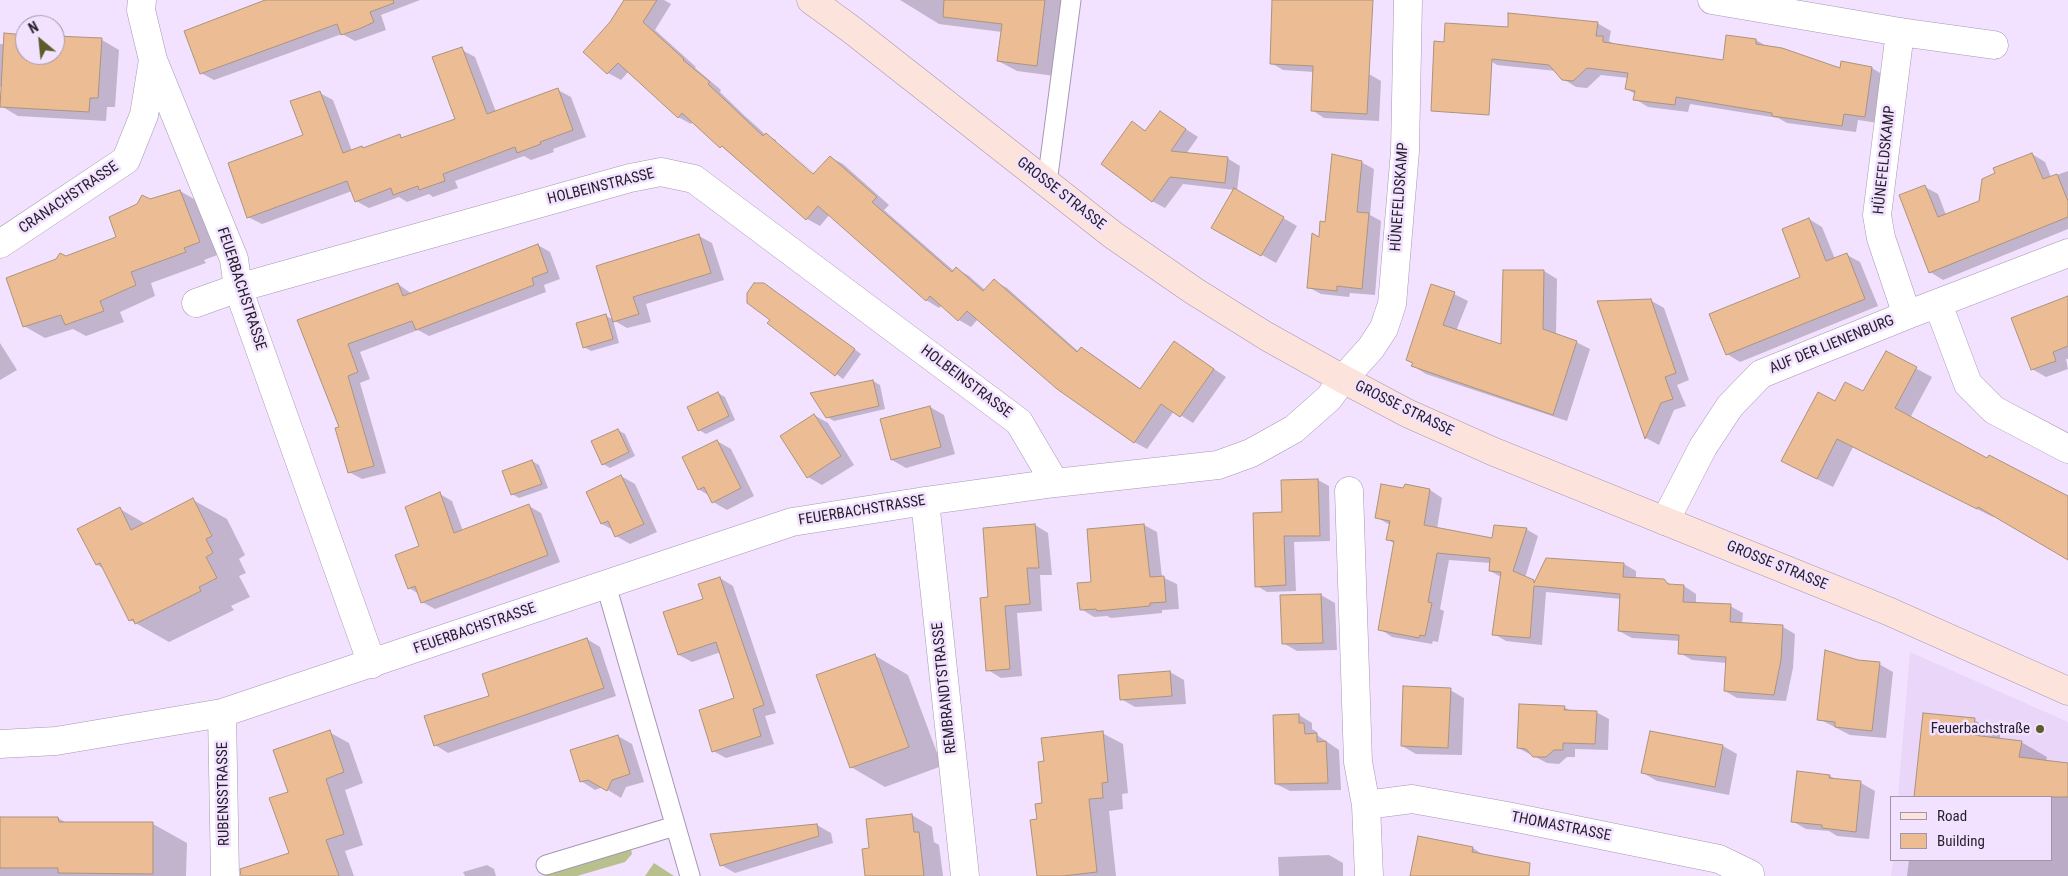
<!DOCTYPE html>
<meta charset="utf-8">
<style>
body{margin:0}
#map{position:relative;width:2068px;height:876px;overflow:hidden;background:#f2e2ff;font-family:"Roboto Condensed",sans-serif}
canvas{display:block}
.legend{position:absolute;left:1890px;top:796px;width:162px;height:65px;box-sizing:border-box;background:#f2e2ff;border:1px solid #a094a9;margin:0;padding:6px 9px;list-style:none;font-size:15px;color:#241e29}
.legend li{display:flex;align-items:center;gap:10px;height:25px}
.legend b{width:25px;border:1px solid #a094a9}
.north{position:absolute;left:15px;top:15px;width:50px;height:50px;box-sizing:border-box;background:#f2e2ff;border:1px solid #a094a9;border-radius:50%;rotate:332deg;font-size:14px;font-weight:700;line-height:20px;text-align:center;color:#241e29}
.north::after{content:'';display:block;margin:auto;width:18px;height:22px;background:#5b5c29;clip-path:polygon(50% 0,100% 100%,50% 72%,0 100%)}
</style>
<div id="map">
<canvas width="2068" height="876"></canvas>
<ul class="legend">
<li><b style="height:6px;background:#fce3db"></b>Road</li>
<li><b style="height:14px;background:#ecbc94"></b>Building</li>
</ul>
<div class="north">N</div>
</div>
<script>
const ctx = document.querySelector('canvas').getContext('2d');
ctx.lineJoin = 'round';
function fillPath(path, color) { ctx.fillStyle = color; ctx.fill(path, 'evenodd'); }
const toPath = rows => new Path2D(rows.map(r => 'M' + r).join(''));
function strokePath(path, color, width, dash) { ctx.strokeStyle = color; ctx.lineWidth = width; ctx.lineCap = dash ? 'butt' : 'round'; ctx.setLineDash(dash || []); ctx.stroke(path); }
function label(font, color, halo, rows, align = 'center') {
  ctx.font = font + ' "Roboto Condensed",sans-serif'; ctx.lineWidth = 5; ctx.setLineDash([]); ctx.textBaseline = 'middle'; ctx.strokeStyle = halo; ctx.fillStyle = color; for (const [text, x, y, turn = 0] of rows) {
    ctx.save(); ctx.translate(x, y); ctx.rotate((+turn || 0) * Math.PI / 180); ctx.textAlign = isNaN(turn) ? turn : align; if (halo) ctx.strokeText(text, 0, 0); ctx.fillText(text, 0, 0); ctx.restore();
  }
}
const built = toPath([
 [1910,652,2068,722,2068,876,1891,876,1893,860,2052,860,2052,797,1898,797]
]);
const green = toPath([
 [631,849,632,854,625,862,577,876,543,876],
 [654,863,674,876,645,876]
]);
const shadow = toPath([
 [268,0,420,0,381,15,386,30,372,35,355,41,342,34,214,80,201,73],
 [625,0,664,0,671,4,655,30,696,67,695,68,721,90,720,92,746,117,766,135,776,140,776,143,817,179,819,177,776,140,815,174,830,157,843,164,889,205,884,210,954,271,956,268,969,276,985,290,994,281,1007,288,1079,352,1081,349,1094,356,1141,389,1174,342,1226,377,1193,423,1174,411,1147,449,1134,442,978,319,971,327,959,320,942,305,939,308,926,300,830,214,820,226,807,219,693,122,691,124,678,117,629,71,621,80,608,73,611,23],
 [900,0,1067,0,1055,76,1017,71,998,61,1002,32,939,24],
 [1274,0,1362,0,1369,74,1381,81,1379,121,1324,118,1312,110,1314,72,1283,70,1271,63],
 [1597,23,1611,31,1609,41,1616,45,1724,61,1756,40,1768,47,1841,70,1872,68,1885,76,1878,123,1858,120,1856,132,1787,123,1778,118,1690,104,1688,112,1648,107,1635,99,1635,94,1627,89,1628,78,1601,75,1587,88,1576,87,1563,79,1556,71,1497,65,1484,57,1509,28],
 [25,35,25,55,55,55,55,37,102,40,119,50,115,107,107,107,106,121,18,116,1,106,2,87,0,87,0,44,5,44],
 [462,50,475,57,496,112,558,90,571,97,586,137,553,149,554,152,531,160,524,156,455,181,458,188,433,197,429,194,407,202,399,197,369,208,356,201,352,191,262,224,248,217,305,136,320,93,333,100,352,151,362,147,365,149,399,136,404,139,456,119],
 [1160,112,1198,137,1186,154,1227,158,1240,166,1237,191,1297,226,1276,263,1213,227,1235,190,1183,184,1165,208,1152,201,1132,123,1146,131],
 [2032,154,2045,162,2051,177,2068,171,2068,229,1943,280,1930,272,1925,187,1938,194,1946,215,1980,201],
 [1361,162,1374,169,1370,215,1381,221,1375,295,1350,293,1349,297,1321,294,1308,287,1320,239,1326,223],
 [180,191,201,203,220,254,204,260,206,263,151,283,155,296,120,312,124,322,86,336,73,329,45,338,24,326,66,257,118,238,150,201],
 [1809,219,1822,227,1835,259,1847,255,1860,262,1878,306,1740,362,1727,354,1801,278],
 [699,236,712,243,724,280,646,304,651,322,627,328,613,320,619,343,591,351,584,347,606,316,614,320,597,267],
 [538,245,550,252,560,279,544,285,546,292,429,336,418,330,360,352,370,379,360,383,386,473,362,479,349,472,340,428,299,321,398,284,412,294],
 [1544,271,1557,279,1556,335,1576,342,1590,349,1567,421,1426,374,1413,366,1454,294,1468,301,1456,331,1503,346],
 [771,289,861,354,843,379,769,323,771,319],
 [1650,300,1664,308,1689,380,1677,385,1686,406,1674,410,1659,445,1646,438,1599,302],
 [2068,302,2068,359,2066,359,2068,369,2046,377,2032,369],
 [0,343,17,370,0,380],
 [1887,353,1932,377,1910,418,1988,460,2068,498,2068,557,1994,515,1993,517,1853,447,1833,487,1798,470,1836,402,1864,393],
 [873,381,880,385,885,409,834,421,827,417],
 [718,393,725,397,735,420,706,434,699,430],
 [930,407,944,415,955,454,906,468,892,460],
 [814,415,828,423,854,465,822,485,808,477],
 [618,430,625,434,635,456,610,468,603,464],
 [717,441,731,449,754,496,727,510,713,502,710,496,698,489],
 [532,461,539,465,548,488,519,498,512,494],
 [621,476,635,484,657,532,630,544,616,536,613,530,602,524,588,492],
 [1318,480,1329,486,1330,541,1294,542,1296,591,1267,592,1257,586,1283,514,1282,481],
 [1405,486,1430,490,1442,498,1437,529,1493,539,1526,529,1538,536,1525,578,1536,582,1624,564,1636,571,1636,579,1663,580,1673,586,1684,586,1696,594,1696,604,1730,606,1743,613,1742,624,1783,627,1795,634,1793,668,1786,701,1737,698,1725,691,1727,663,1692,660,1680,653,1680,641,1632,638,1619,631,1621,599,1546,592,1542,645,1506,641,1494,634,1501,577,1490,571,1491,563,1449,560,1440,609,1444,611,1438,642,1433,641,1432,644,1392,637,1380,629,1395,544,1387,539,1390,525,1376,517,1404,490],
 [440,494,452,501,463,531,529,506,541,513,560,562,435,609,422,602,419,594,409,588],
 [193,500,227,519,245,555,239,559,246,573,239,576,250,597,231,606,234,610,169,642,130,620,104,569,96,564,120,509,146,524],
 [1035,525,1048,533,1052,575,1040,575,1042,611,1017,613,1022,676,1001,678,988,670,989,598],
 [1144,525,1157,532,1162,577,1177,584,1179,609,1162,610,1162,613,1111,618,1107,616,1094,617,1081,609,1093,584,1088,530],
 [720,578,733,586,776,713,765,716,774,744,726,758,713,751,735,699,721,652,692,662,679,655,705,600],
 [1321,595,1335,603,1337,650,1297,651,1283,643],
 [587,639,600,647,616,696,448,753,435,745,490,697],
 [874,655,908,675,942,766,885,787,851,767],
 [1858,661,1879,664,1893,672,1886,738,1850,735,1819,719],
 [1170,672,1184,680,1186,704,1135,707,1121,699,1120,676],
 [1450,690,1464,698,1462,755,1416,754,1402,746],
 [1564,707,1571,711,1596,712,1609,719,1608,750,1575,749,1575,757,1567,757,1559,764,1547,763,1518,748],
 [1924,714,1974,720,2000,735,2000,739,2021,742,2047,757,2046,761,2068,764,2068,876,1907,876,1909,860,2052,860,2052,797,1915,797],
 [1299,715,1312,723,1312,729,1317,732,1317,735,1339,750,1341,790,1290,791,1276,784],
 [329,732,349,743,363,783,345,790,363,845,345,851,354,876,277,876,290,854,289,792],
 [1102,733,1123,744,1128,793,1122,794,1123,809,1109,811,1116,876,1038,876,1038,820,1044,804,1045,762],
 [618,736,632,744,644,782,626,787,621,798,603,787,595,790,581,781],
 [1723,746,1737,754,1729,795,1657,781,1643,773],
 [1830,776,1837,780,1861,783,1875,791,1869,839,1837,836,1829,831,1806,829,1792,821],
 [912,815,932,827,934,842,939,845,943,876,866,876,870,849],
 [0,818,58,818,67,823,153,824,187,843,186,876,0,876],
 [817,825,831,833,833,843,735,873,721,865],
 [1473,848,1515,876,1411,876],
 [1329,855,1343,863,1343,876,1279,876,1278,857],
 [487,865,494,869,496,876,465,876,463,872]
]);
const building = toPath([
 [265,0,393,0,394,3,370,12,374,22,359,29,341,35,337,24,200,74,184,31,265,0],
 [624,0,657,0,643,22,684,59,683,60,710,82,708,84,763,136,766,133,813,174,830,156,877,197,872,202,952,272,956,267,983,291,994,279,1077,352,1081,347,1140,389,1174,341,1214,369,1180,417,1161,404,1134,443,1057,389,967,311,958,321,930,296,926,301,818,206,806,220,722,146,720,148,682,113,678,118,618,63,607,74,583,52,610,22,624,0],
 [944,0,1045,0,1037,66,997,61,1002,24,943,17,944,0],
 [1272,0,1373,0,1367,114,1311,111,1313,66,1270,64,1272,0],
 [1508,13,1598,22,1596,36,1603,36,1603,42,1723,60,1726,35,1756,39,1756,44,1782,48,1840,68,1841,61,1872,67,1865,117,1844,114,1842,126,1772,116,1772,113,1676,97,1675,105,1633,100,1635,91,1625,89,1628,73,1587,68,1573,81,1562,80,1549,65,1492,59,1489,115,1431,111,1434,41,1444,42,1445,23,1508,27,1508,13],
 [4,33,25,35,25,55,55,55,55,36,102,38,98,98,90,98,89,112,0,107,4,33],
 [462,47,487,114,558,88,573,130,540,142,541,144,517,153,515,147,443,174,445,181,419,190,418,186,393,195,391,188,355,202,347,181,247,218,228,163,303,135,290,101,320,91,343,153,362,146,363,148,400,134,401,138,455,119,432,57,462,47],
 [1160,111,1186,129,1171,151,1228,157,1225,183,1170,177,1152,202,1101,164,1132,121,1145,131,1160,111],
 [2032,153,2043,179,2057,174,2068,201,2068,217,1929,273,1899,195,1925,185,1938,217,1979,201,1982,179,1995,173,1993,168,2032,153],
 [1332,154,1362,161,1357,212,1369,213,1362,289,1337,286,1337,291,1307,288,1312,233,1319,237,1320,221,1325,222,1332,154],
 [1234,188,1284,217,1261,256,1211,228,1234,188],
 [180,190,200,242,184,248,186,252,131,272,136,285,100,301,104,311,65,325,61,315,23,327,6,278,56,259,60,253,66,256,116,237,109,217,137,204,142,195,150,199,180,190],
 [1809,218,1826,261,1847,253,1865,299,1726,355,1709,314,1800,277,1782,229,1809,218],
 [699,234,711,273,633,297,639,314,613,322,596,266,699,234],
 [538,244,548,272,532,278,534,285,416,330,412,321,348,344,358,372,348,376,374,466,348,473,335,428,339,427,297,320,398,283,403,296,538,244],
 [1503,270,1544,270,1543,329,1577,341,1553,415,1411,366,1413,363,1406,360,1431,284,1455,292,1443,325,1501,344,1503,270],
 [754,283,764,283,855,349,835,376,767,323,770,320,747,303,747,293,754,283],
 [2068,296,2068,346,2053,352,2056,361,2031,370,2011,318,2068,296],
 [1651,299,1676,373,1665,377,1673,399,1661,403,1645,439,1597,301,1651,299],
 [606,314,613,339,583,348,576,323,606,314],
 [1886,351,1917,367,1895,408,1987,458,1989,455,2068,496,2068,560,1978,507,1977,509,1837,439,1817,479,1781,461,1818,392,1835,401,1845,382,1863,391,1886,351],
 [873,380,879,406,826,418,810,393,873,380],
 [718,392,729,416,698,431,687,407,718,392],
 [930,406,941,447,891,460,880,419,930,406],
 [814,414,841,456,807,478,780,436,814,414],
 [618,429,629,452,602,465,591,441,618,429],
 [717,440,741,488,712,503,704,487,698,490,682,457,717,440],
 [532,460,542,484,511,495,502,471,532,460],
 [621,475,644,524,615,537,608,521,601,524,586,492,621,475],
 [1318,479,1320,536,1284,536,1286,585,1255,587,1253,513,1282,512,1281,480,1318,479],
 [1381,484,1403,488,1405,484,1430,489,1424,525,1492,538,1494,525,1527,528,1513,571,1534,580,1534,583,1546,558,1624,563,1623,577,1664,579,1668,584,1684,585,1683,602,1731,604,1730,622,1783,625,1781,660,1774,695,1724,691,1726,657,1678,654,1679,635,1618,631,1620,594,1534,586,1530,638,1492,635,1501,572,1489,571,1490,558,1437,553,1428,602,1432,603,1425,636,1420,635,1419,638,1378,630,1394,541,1386,540,1390,521,1375,518,1381,484],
 [440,492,454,533,529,504,548,555,421,603,415,586,408,589,395,555,419,546,405,507,440,492],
 [193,498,212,536,206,539,213,553,206,557,217,578,199,587,201,591,135,624,133,619,129,621,100,563,96,565,77,529,120,507,131,530,193,498],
 [1035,524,1039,568,1027,568,1030,604,1005,606,1010,669,986,671,980,598,988,597,983,528,1035,524],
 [1144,524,1150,577,1164,576,1166,602,1150,603,1150,606,1097,611,1096,609,1080,610,1077,583,1091,582,1087,529,1144,524],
 [720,577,764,705,753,709,761,736,712,752,699,710,734,698,716,642,678,655,663,612,703,599,698,584,720,577],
 [1321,594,1323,643,1282,644,1280,595,1321,594],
 [587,638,604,688,434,746,424,716,489,696,482,674,587,638],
 [1825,650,1858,660,1880,662,1872,731,1835,727,1835,722,1817,720,1825,650],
 [875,654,909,747,850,768,816,675,875,654],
 [1170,671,1172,696,1120,700,1118,675,1170,671],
 [1403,686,1451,688,1448,748,1401,746,1403,686],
 [1519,704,1565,706,1564,710,1597,711,1595,744,1563,743,1563,750,1554,750,1546,757,1533,757,1526,749,1517,748,1519,704],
 [1923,713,1975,718,1973,735,2022,741,2019,757,2068,763,2068,797,1914,797,1923,713],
 [1299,714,1299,723,1304,723,1305,734,1317,733,1317,742,1326,741,1328,783,1275,784,1273,715,1299,714],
 [330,730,344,772,326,779,344,834,326,840,339,876,241,876,240,869,289,853,269,798,288,792,273,750,330,730],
 [1103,731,1108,782,1102,783,1103,798,1089,799,1097,872,1063,876,1037,876,1030,820,1037,819,1035,804,1042,803,1038,762,1044,761,1041,738,1103,731],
 [1650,731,1723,745,1715,787,1641,773,1650,731],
 [618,735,630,774,612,780,607,791,588,780,580,782,570,750,618,735],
 [1797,771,1830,775,1829,778,1861,781,1856,832,1822,828,1822,825,1791,822,1797,771],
 [912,814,914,832,919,832,924,876,865,876,862,849,869,848,866,819,912,814],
 [0,817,58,817,59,822,153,822,153,874,58,873,58,868,0,868,0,817],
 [817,824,819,836,720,866,710,834,817,824],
 [1418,836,1473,847,1472,852,1530,863,1529,876,1410,876,1418,836]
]);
const service = toPath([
 [1047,183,1071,0],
 [606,585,690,876],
 [546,865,675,826]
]);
const minor = toPath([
 [142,0,141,10,153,60,234,259,238,288,372,664],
 [1712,0,1900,32,1994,45],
 [1900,32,1877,215,1881,238,1907,315],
 [0,244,126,160,144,115,153,60],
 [196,303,238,288,630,178,661,172,694,179,1019,422,1055,483],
 [1938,304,1968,384,1994,410,2068,449],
 [1349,491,1358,762,1366,805],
 [925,501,965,876],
 [1665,521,1703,447,1730,406,1761,374,1907,315,2068,253],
 [222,713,225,876],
 [0,744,56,741,222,713,792,522,925,501,1055,483,1218,465,1251,453,1294,429,1329,398,1343,379,1371,348,1384,328,1392,304,1405,151,1408,0],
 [1369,876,1366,805,1412,799,1507,816,1719,859,1750,874,1750,876]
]);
const secondary = toPath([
 [811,0,852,30,1113,235,1194,291,1266,336,1343,379,1407,413,1492,451,1888,611,2068,691]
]);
const markers = [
 [2040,729,5,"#5b5c29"]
];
const streetNames = [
 ["HÜNEFELDSKAMP",1885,160,-84],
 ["HOLBEINSTRASSE",601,187,-14],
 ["GROSSE STRASSE",1061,194,38],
 ["HÜNEFELDSKAMP",1400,197,-86],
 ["CRANACHSTRASSE",69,198,-34],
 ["FEUERBACHSTRASSE",241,289,72],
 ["AUF DER LIENENBURG",1832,345,-22],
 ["HOLBEINSTRASSE",966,382,37],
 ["GROSSE STRASSE",1404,409,26],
 ["FEUERBACHSTRASSE",862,511,-9],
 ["GROSSE STRASSE",1777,566,22],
 ["FEUERBACHSTRASSE",475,629,-19],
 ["REMBRANDTSTRASSE",945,688,-96],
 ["RUBENSSTRASSE",224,794,-91],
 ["THOMASTRASSE",1561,827,11]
];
const poiNames = [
 ["Feuerbachstraße",2030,729]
];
fillPath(built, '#ead6f9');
fillPath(green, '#b8c18d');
fillPath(shadow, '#0003');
fillPath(building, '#ecbc94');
strokePath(building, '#ab937e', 1);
strokePath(service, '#a697b2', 21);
strokePath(minor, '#a697b2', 29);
strokePath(secondary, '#a697b2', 29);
strokePath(service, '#fff', 19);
strokePath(minor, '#fff', 28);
strokePath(secondary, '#fce3db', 28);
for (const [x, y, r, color] of markers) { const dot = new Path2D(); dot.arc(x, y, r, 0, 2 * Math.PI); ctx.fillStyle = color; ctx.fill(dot); strokePath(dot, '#f2e2ff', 2); }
label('15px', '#241e29', '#f2e2ff', streetNames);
label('15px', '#241e29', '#f2e2ff', poiNames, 'right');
</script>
